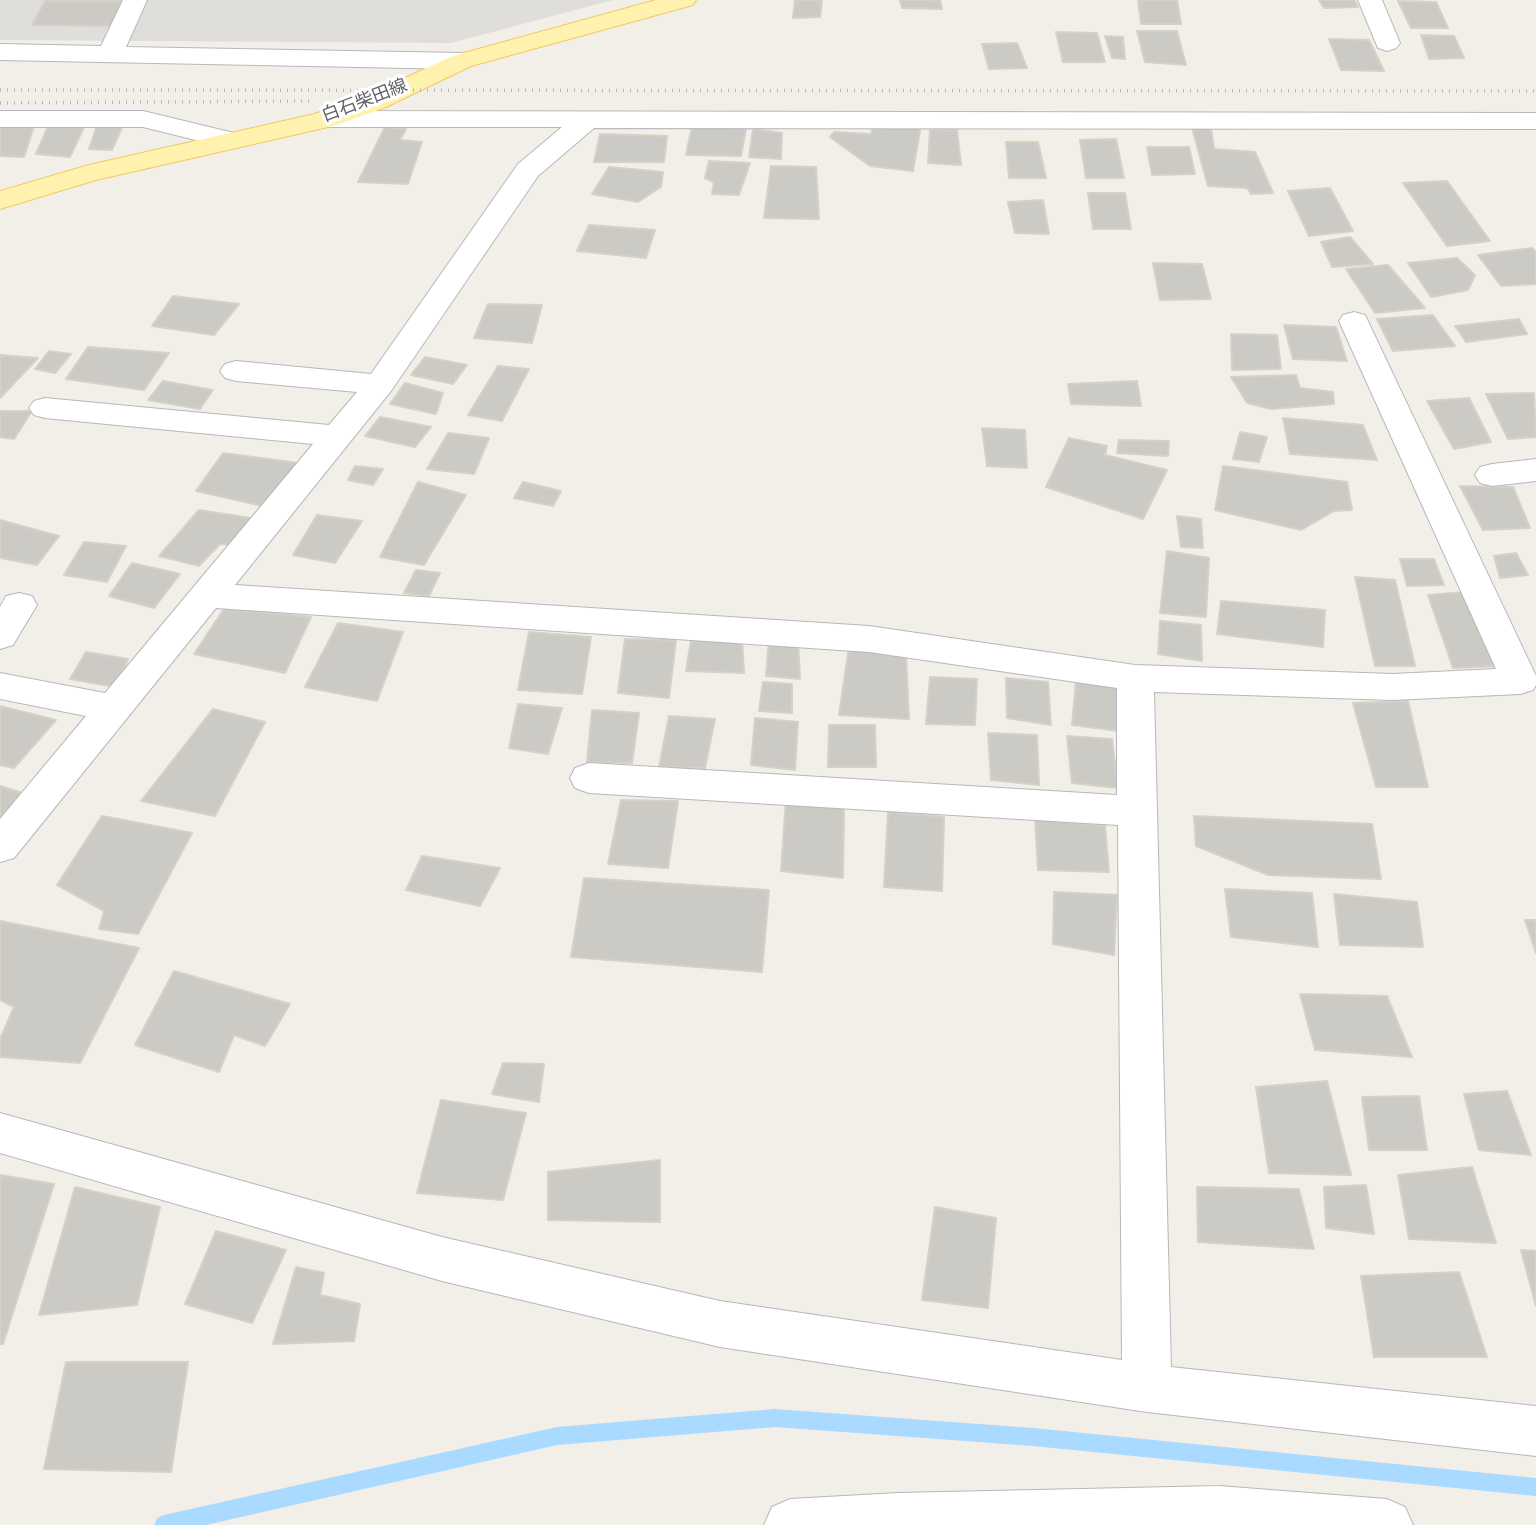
<!DOCTYPE html>
<meta charset="utf-8">
<style>
body{margin:0}
canvas{display:block;background:#f1efe8}
</style>
<canvas width="1536" height="1525"></canvas>
<script>
const ctx = document.querySelector('canvas').getContext('2d');
ctx.lineJoin = 'round';
function fillPath(path, color) { ctx.fillStyle = color; ctx.fill(path, 'evenodd'); }
const toPath = rows => new Path2D(rows.map(r => 'M' + r).join(''));
function strokePath(path, color, width, dash) { ctx.strokeStyle = color; ctx.lineWidth = width; ctx.lineCap = dash ? 'butt' : 'round'; ctx.setLineDash(dash || []); ctx.stroke(path); }
function label(font, color, halo, rows, align = 'center') {
  ctx.font = font + ' "Source Sans 3","Noto Sans JP",sans-serif'; ctx.lineWidth = 6; ctx.setLineDash([]); ctx.textBaseline = 'middle'; ctx.strokeStyle = halo; ctx.fillStyle = color; for (const [text, x, y, turn = 0] of rows) {
    ctx.save(); ctx.translate(x, y); ctx.rotate((+turn || 0) * Math.PI / 180); ctx.textAlign = isNaN(turn) ? turn : align; if (halo) ctx.strokeText(text, 0, 0); ctx.fillText(text, 0, 0); ctx.restore();
  }
}
const industrial = toPath([
 [0,0,613,0,451,43,0,40]
]);
const stream = toPath([
 [775,1409,1033,1428,1536,1478,1536,1496,1033,1446,775,1427,557,1445,206,1525,154,1525,157,1518,164,1515,557,1427,775,1409]
]);
const building = toPath([
 [795,0,822,0,820,17,793,18,795,0],
 [900,0,940,0,942,9,902,8,900,0],
 [1138,0,1177,0,1181,24,1141,24,1138,0],
 [1319,0,1354,0,1358,7,1324,8,1319,0],
 [45,1,124,1,111,26,32,25,45,1],
 [1398,1,1436,2,1448,28,1411,28,1398,1],
 [1137,31,1177,31,1186,65,1145,62,1137,31],
 [1056,32,1097,33,1105,62,1063,62,1056,32],
 [1421,35,1454,36,1464,58,1429,59,1421,35],
 [1105,36,1123,37,1125,59,1112,58,1105,36],
 [1329,39,1369,40,1384,71,1341,70,1329,39],
 [1017,43,1027,68,989,69,982,44,1017,43],
 [49,124,85,125,70,157,36,154,49,124],
 [97,125,123,125,112,150,89,149,97,125],
 [921,125,913,171,870,166,830,137,834,132,871,134,873,127,921,125],
 [0,126,34,126,24,157,0,156,0,126],
 [692,126,746,128,741,156,686,155,692,126],
 [385,127,406,129,400,140,422,142,408,184,358,182,385,127],
 [1192,128,1211,128,1214,149,1255,152,1273,193,1251,194,1247,188,1208,186,1192,128],
 [753,129,782,133,781,159,749,157,753,129],
 [930,130,957,130,961,165,928,163,930,130],
 [600,134,667,136,664,162,594,162,600,134],
 [1116,139,1124,178,1086,178,1080,140,1116,139],
 [1006,142,1038,142,1046,178,1009,178,1006,142],
 [1147,147,1189,147,1195,174,1152,175,1147,147],
 [709,161,750,163,739,195,712,194,714,182,705,178,709,161],
 [771,166,816,167,819,219,764,218,771,166],
 [609,167,663,172,661,187,638,202,592,194,609,167],
 [1447,181,1490,241,1447,246,1403,183,1447,181],
 [1330,188,1353,231,1309,236,1288,191,1330,188],
 [1088,193,1125,193,1131,229,1093,229,1088,193],
 [1043,200,1049,234,1015,233,1008,202,1043,200],
 [589,225,655,230,646,258,577,251,589,225],
 [1350,237,1373,264,1332,267,1321,242,1350,237],
 [1532,248,1536,252,1536,284,1501,286,1478,255,1532,248],
 [1457,258,1475,275,1468,290,1431,297,1408,263,1457,258],
 [1153,263,1202,264,1211,299,1160,300,1153,263],
 [1388,265,1425,308,1375,313,1346,269,1388,265],
 [173,296,239,304,214,335,152,326,173,296],
 [488,304,542,305,532,343,474,338,488,304],
 [1433,315,1455,346,1393,351,1377,319,1433,315],
 [1519,319,1527,334,1466,342,1455,326,1519,319],
 [1284,325,1336,327,1347,361,1293,359,1284,325],
 [1231,334,1277,335,1281,369,1232,370,1231,334],
 [88,347,169,353,144,390,66,379,88,347],
 [49,351,71,354,55,373,35,369,49,351],
 [0,355,38,358,0,398,0,355],
 [425,357,467,365,453,384,411,375,425,357],
 [498,366,529,369,502,421,468,415,498,366],
 [1296,375,1300,388,1333,392,1334,404,1271,409,1247,403,1231,377,1296,375],
 [163,381,213,390,200,409,148,400,163,381],
 [1137,381,1141,406,1071,404,1068,384,1137,381],
 [405,383,443,393,436,414,390,404,405,383],
 [1534,393,1536,437,1508,439,1486,394,1534,393],
 [1469,398,1491,442,1454,449,1427,401,1469,398],
 [0,411,32,411,14,439,0,437,0,411],
 [380,417,431,427,415,447,365,436,380,417],
 [1283,418,1363,425,1377,460,1290,454,1283,418],
 [982,428,1025,430,1027,468,987,466,982,428],
 [1240,432,1267,437,1259,462,1233,459,1240,432],
 [448,433,489,438,474,474,427,469,448,433],
 [1069,438,1107,446,1105,455,1167,470,1143,519,1046,487,1069,438],
 [1119,440,1169,441,1168,456,1117,453,1119,440],
 [223,453,298,463,267,507,196,491,223,453],
 [355,466,383,469,373,485,348,480,355,466],
 [1223,466,1347,482,1352,510,1334,511,1301,530,1215,510,1223,466],
 [418,482,466,495,424,565,380,557,418,482],
 [523,482,561,491,553,506,514,498,523,482],
 [1460,486,1513,487,1530,528,1483,530,1460,486],
 [199,510,257,519,233,545,220,544,199,566,159,556,199,510],
 [317,515,362,521,335,563,293,555,317,515],
 [1177,516,1201,519,1203,548,1181,547,1177,516],
 [0,520,59,536,37,565,0,558,0,520],
 [84,542,126,546,107,582,64,575,84,542],
 [1167,551,1209,558,1206,617,1160,613,1167,551],
 [1516,553,1528,575,1500,578,1494,556,1516,553],
 [1400,559,1434,559,1444,585,1407,586,1400,559],
 [132,563,180,574,154,608,109,596,132,563],
 [416,570,440,573,429,596,404,593,416,570],
 [1355,577,1395,580,1415,666,1375,666,1355,577],
 [1464,592,1499,666,1453,668,1428,595,1464,592],
 [1221,601,1325,610,1323,647,1217,634,1221,601],
 [224,609,311,617,285,673,194,654,224,609],
 [1160,621,1201,625,1202,661,1158,654,1160,621],
 [338,623,403,632,377,701,305,687,338,623],
 [529,632,591,637,582,694,518,690,529,632],
 [692,634,742,639,744,673,686,671,692,634],
 [769,638,798,641,800,679,766,676,769,638],
 [625,639,676,640,669,698,618,693,625,639],
 [849,647,906,654,909,719,839,715,849,647],
 [86,652,128,659,116,687,70,679,86,652],
 [930,677,977,679,975,725,926,724,930,677],
 [1006,678,1048,682,1051,725,1007,718,1006,678],
 [763,682,792,684,792,713,759,711,763,682],
 [1076,682,1117,686,1119,731,1072,725,1076,682],
 [1408,701,1428,787,1376,787,1353,703,1408,701],
 [518,704,562,708,548,754,509,748,518,704],
 [0,706,56,720,14,768,0,765,0,706],
 [213,709,265,722,215,816,141,801,213,709],
 [592,710,639,713,632,763,587,762,592,710],
 [669,716,715,719,705,768,659,767,669,716],
 [755,718,798,722,795,770,751,765,755,718],
 [829,725,875,725,876,767,828,767,829,725],
 [988,733,1037,735,1039,785,991,780,988,733],
 [1067,736,1112,739,1118,788,1072,783,1067,736],
 [0,786,29,795,0,829,0,786],
 [621,800,678,801,668,868,608,864,621,800],
 [786,800,844,808,843,878,781,871,786,800],
 [888,812,944,817,942,891,884,887,888,812],
 [102,816,192,833,138,934,99,929,104,911,57,885,102,816],
 [1194,816,1372,824,1381,879,1268,875,1196,846,1194,816],
 [1035,819,1105,826,1109,872,1038,870,1035,819],
 [422,856,500,868,480,906,406,890,422,856],
 [584,878,769,890,762,972,571,957,584,878],
 [1225,889,1312,893,1318,947,1231,937,1225,889],
 [1054,892,1117,895,1114,955,1053,944,1054,892],
 [1334,894,1417,902,1423,947,1340,945,1334,894],
 [1525,920,1536,920,1536,953,1525,920],
 [0,921,139,948,80,1063,0,1057,0,1039,14,1007,0,1000,0,921],
 [174,971,290,1004,265,1046,234,1035,219,1072,135,1045,174,971],
 [1300,994,1387,996,1412,1057,1315,1050,1300,994],
 [503,1063,544,1064,539,1102,492,1094,503,1063],
 [1327,1081,1351,1175,1269,1173,1256,1087,1327,1081],
 [1507,1091,1531,1155,1479,1150,1464,1094,1507,1091],
 [1419,1096,1427,1150,1369,1150,1362,1097,1419,1096],
 [441,1100,526,1113,503,1200,417,1193,441,1100],
 [660,1160,660,1222,548,1220,548,1172,660,1160],
 [1472,1167,1496,1243,1409,1239,1398,1175,1472,1167],
 [0,1175,54,1184,3,1344,0,1344,0,1175],
 [1366,1185,1374,1234,1326,1228,1324,1187,1366,1185],
 [75,1187,160,1207,137,1305,39,1315,75,1187],
 [1197,1187,1299,1189,1314,1249,1198,1242,1197,1187],
 [935,1207,996,1218,988,1308,922,1300,935,1207],
 [216,1231,286,1250,252,1323,185,1304,216,1231],
 [1521,1250,1536,1251,1536,1306,1521,1250],
 [296,1267,324,1273,320,1295,360,1304,354,1341,273,1344,296,1267],
 [1459,1272,1487,1357,1374,1357,1361,1276,1459,1272],
 [66,1362,188,1362,171,1472,44,1469,66,1362]
]);
const minor = toPath([
 [123,0,147,0,126,47,462,53,471,56,475,61,471,66,462,69,0,60,0,44,101,46,123,0],
 [1358,0,1382,0,1400,43,1396,48,1387,51,1378,48,1358,0],
 [0,111,143,111,238,134,242,140,238,146,228,148,143,127,0,127,0,111],
 [327,111,1536,113,1536,129,594,128,538,176,391,391,235,585,869,626,1135,665,1393,674,1496,669,1339,321,1343,315,1354,312,1365,315,1536,676,1536,685,1533,690,1520,694,1393,700,1154,692,1171,1367,1536,1406,1536,1456,1147,1412,720,1347,442,1281,0,1153,0,1113,442,1237,720,1301,1122,1360,1118,825,589,793,575,788,570,778,575,768,589,763,1117,795,1117,688,869,652,216,608,14,858,0,862,0,819,86,716,0,699,0,673,105,693,313,444,45,418,34,415,29,408,34,401,45,398,329,425,357,392,236,381,225,378,220,371,225,364,236,361,371,374,518,164,562,127,327,127,317,125,314,119,317,113,327,111],
 [1536,459,1536,481,1492,486,1480,483,1475,475,1480,467,1492,464,1536,459],
 [19,593,32,596,37,605,13,645,0,649,0,607,6,596,19,593],
 [1219,1486,1387,1499,1405,1507,1413,1525,764,1525,772,1507,790,1499,898,1493,1219,1486]
]);
const major = toPath([
 [656,0,696,0,693,5,471,66,386,107,337,125,96,180,0,209,0,191,89,165,319,113,368,95,453,56,656,0]
]);
const rail = toPath([
 [0,90,1536,91],
 [0,103,311,101]
]);
const farStreetnames = [
 ["白石柴田線",365,102,-21]
];
fillPath(industrial, '#e0deda');
fillPath(stream, '#aadaff');
fillPath(building, '#cccac5');
strokePath(building, '#d6d1c6', 2);
strokePath(minor, '#b5b8bc', 2);
strokePath(major, '#f2c960', 2);
fillPath(minor, '#fff');
fillPath(major, '#fff2af');
strokePath(rail, '#b6b7b8', 3.5, [1, 6]);
label('18px', '#5f6368', '#fff', farStreetnames);
</script>
